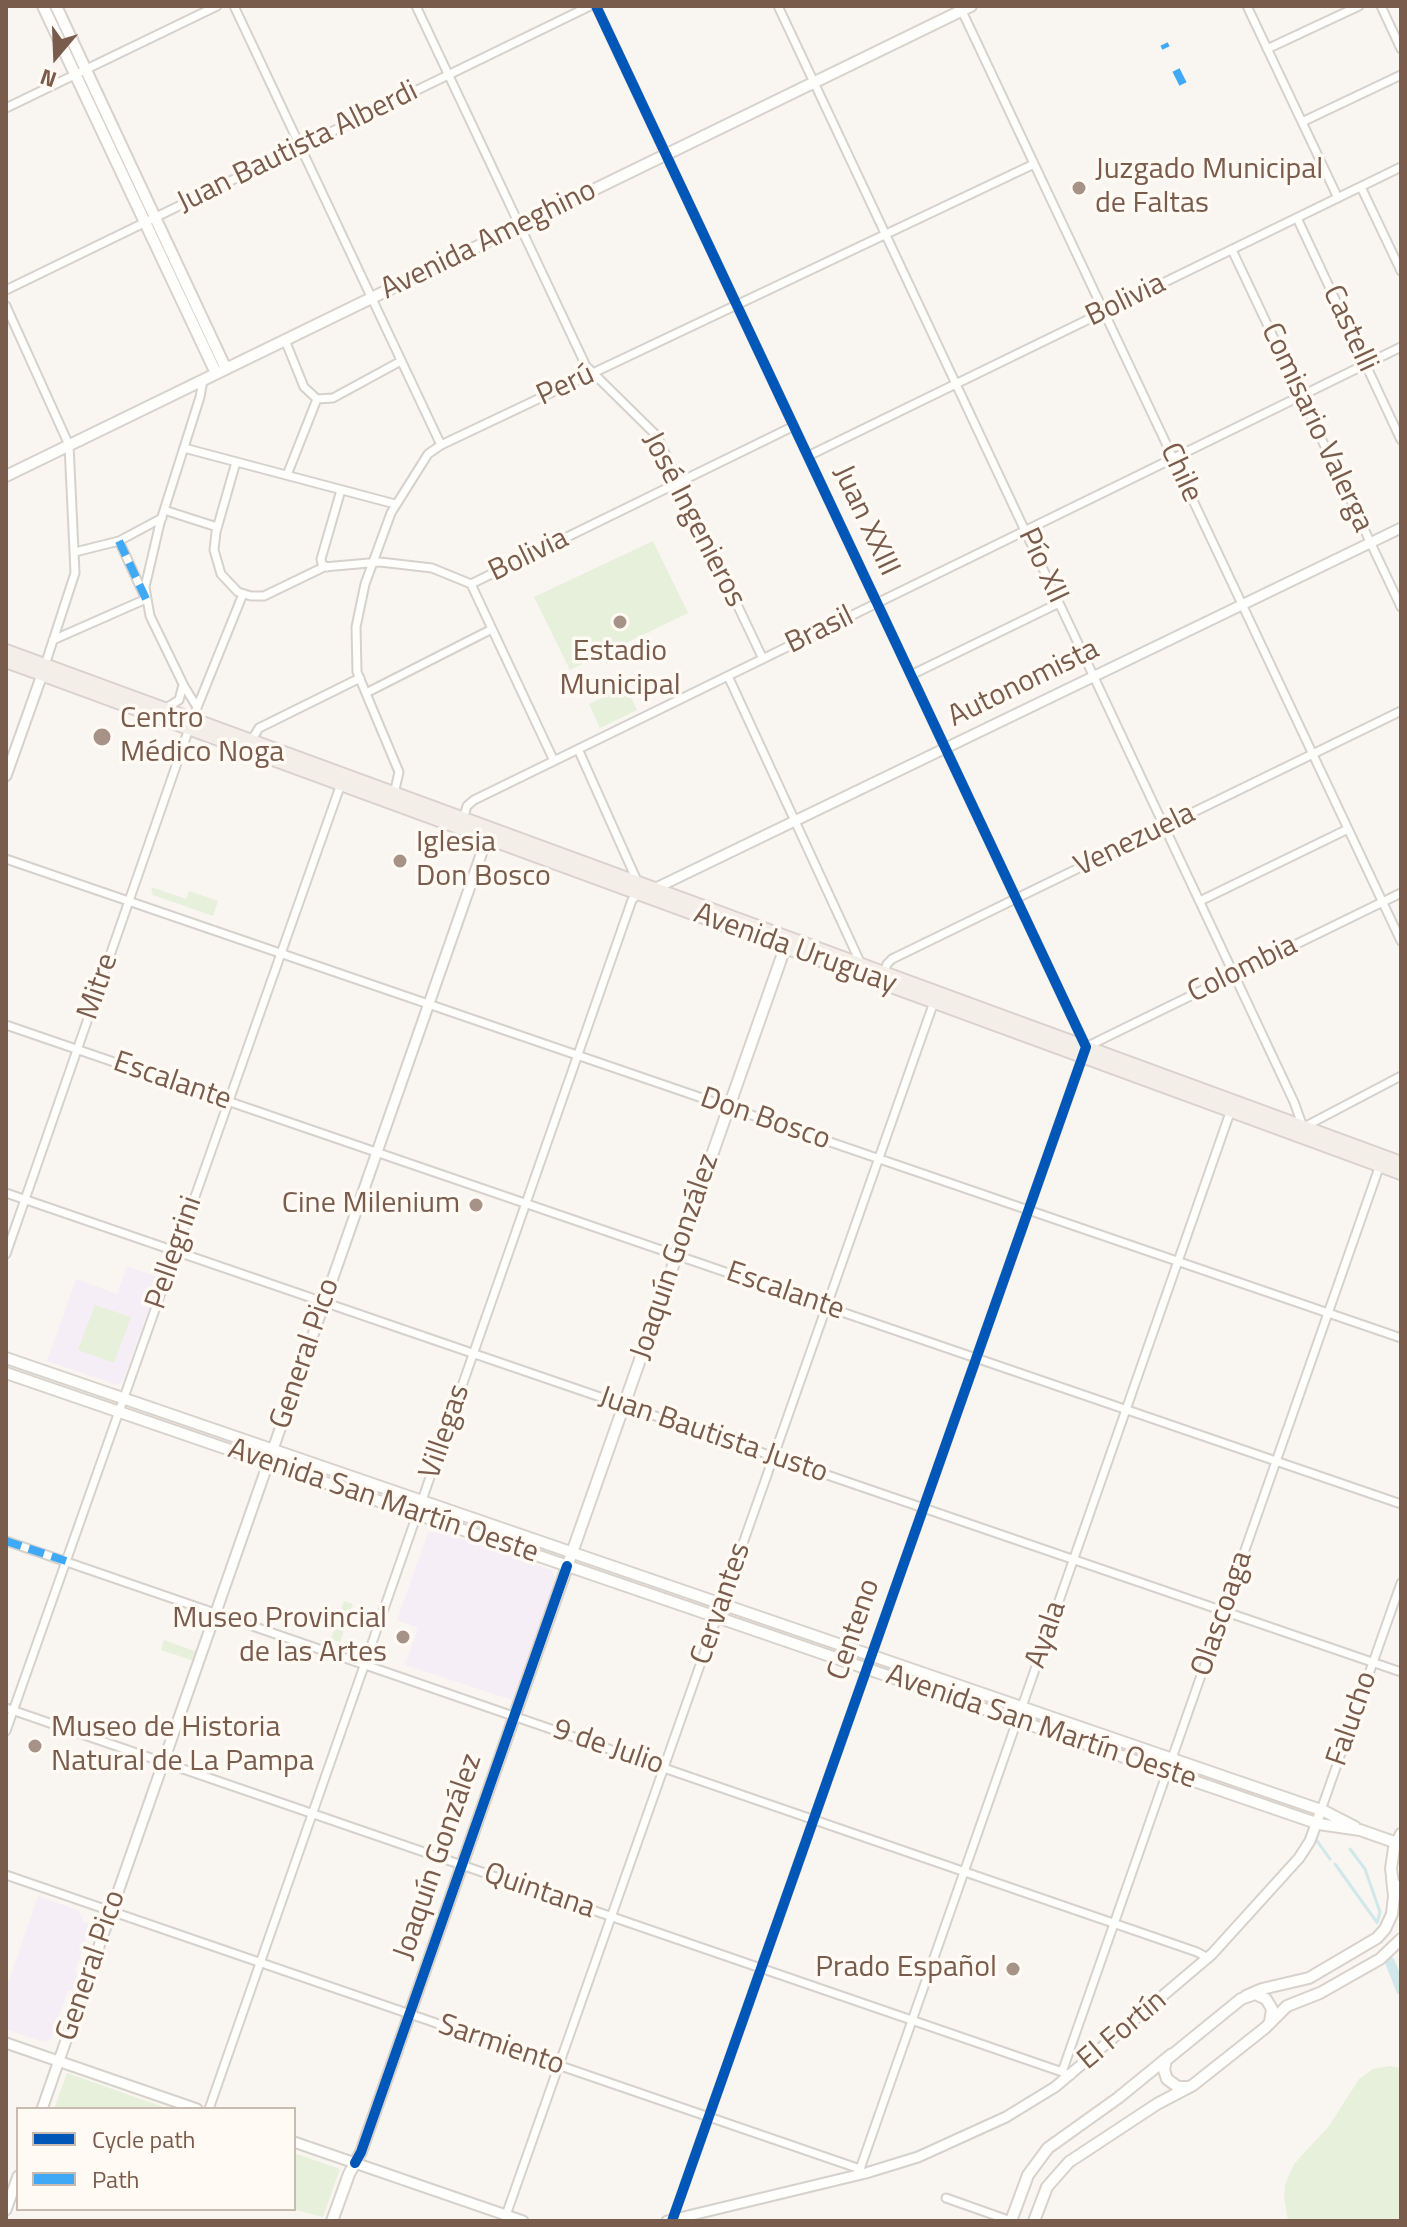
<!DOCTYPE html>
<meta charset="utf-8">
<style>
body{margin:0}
#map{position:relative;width:1407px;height:2227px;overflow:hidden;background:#f9f5f0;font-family:"Titillium Web",sans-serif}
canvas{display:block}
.frame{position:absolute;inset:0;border:8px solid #7a5c4d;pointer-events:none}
.legend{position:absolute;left:16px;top:2107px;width:280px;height:104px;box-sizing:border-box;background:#fffaf3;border:2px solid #cabbb1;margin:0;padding:10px 14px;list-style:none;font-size:24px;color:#7a5c4d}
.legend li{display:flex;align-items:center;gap:16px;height:40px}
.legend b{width:40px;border:2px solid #cabbb1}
.north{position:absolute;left:16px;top:16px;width:80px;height:80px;-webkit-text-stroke:6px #fffaf3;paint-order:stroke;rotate:199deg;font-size:22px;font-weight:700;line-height:32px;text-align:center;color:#7a5c4d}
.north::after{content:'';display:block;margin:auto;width:28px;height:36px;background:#7a5c4d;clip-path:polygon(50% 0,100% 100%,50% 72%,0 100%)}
</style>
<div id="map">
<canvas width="1407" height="2227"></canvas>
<div class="frame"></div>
<ul class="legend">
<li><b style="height:10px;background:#0057b8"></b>Cycle path</li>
<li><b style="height:10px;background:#3fa9f5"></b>Path</li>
</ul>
<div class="north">N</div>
</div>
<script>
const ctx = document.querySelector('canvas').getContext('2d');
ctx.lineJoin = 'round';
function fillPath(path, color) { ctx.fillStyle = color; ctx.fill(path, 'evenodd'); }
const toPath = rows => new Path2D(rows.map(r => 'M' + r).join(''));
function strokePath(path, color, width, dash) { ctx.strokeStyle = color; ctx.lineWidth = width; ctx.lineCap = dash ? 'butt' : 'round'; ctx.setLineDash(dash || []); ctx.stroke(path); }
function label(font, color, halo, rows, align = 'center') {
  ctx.font = font + ' "Titillium Web",sans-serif'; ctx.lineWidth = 7; ctx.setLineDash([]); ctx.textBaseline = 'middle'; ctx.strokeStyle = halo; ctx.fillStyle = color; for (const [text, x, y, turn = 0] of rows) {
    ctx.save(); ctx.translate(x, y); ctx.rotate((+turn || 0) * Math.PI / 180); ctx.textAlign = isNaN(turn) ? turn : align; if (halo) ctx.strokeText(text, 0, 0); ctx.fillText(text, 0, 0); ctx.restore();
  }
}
const education = toPath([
 [127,1266,160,1278,123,1382,117,1385,47,1361,76,1279,117,1294],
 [436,1530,552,1570,556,1580,512,1700,405,1665,418,1628,397,1620,428,1533],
 [38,1896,80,1911,79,1915,83,1917,82,1921,91,1924,75,1971,78,1973,72,1991,68,1990,51,2039,43,2042,6,2029,6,1989]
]);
const green = toPath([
 [653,541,688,613,570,670,534,597],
 [626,687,637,710,600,728,589,704],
 [151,887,186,899,189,891,218,901,213,916,153,895],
 [95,1305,131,1317,114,1363,78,1350],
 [344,1601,353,1604,340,1642,331,1639],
 [164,1640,197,1652,194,1661,161,1650],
 [1390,2066,1401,2068,1401,2221,1288,2221,1284,2197,1285,2185,1294,2164,1329,2126,1359,2079,1373,2069],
 [67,2073,169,2109,54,2109],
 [294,2153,340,2169,323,2217,292,2209,294,2209]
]);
const stream = toPath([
 [1315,1838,1330,1859],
 [1350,1849,1365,1869,1380,1912,1377,1923],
 [1335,1864,1376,1921]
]);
const canal = toPath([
 [1390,1962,1401,1990]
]);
const minor = toPath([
 [234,6,441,445],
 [416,6,586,366,657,436,763,659],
 [596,6,1086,1047,672,2221],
 [778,6,1294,1102,1303,1127],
 [1247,6,1338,198],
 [1381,6,1401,49],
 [961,9,1401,941],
 [1267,49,1359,6],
 [6,108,217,6],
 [1302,122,1401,75],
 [1361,187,1401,271],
 [1297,218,1401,440],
 [1232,250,1401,607],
 [6,290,590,6],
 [6,306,69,445,75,573,45,665],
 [285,340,304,387,317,399],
 [317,399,333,398,401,361],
 [184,448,395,504],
 [808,456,1401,167],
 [236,462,216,532,214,550,221,574,238,592,251,596,264,596,324,567,380,562,432,568,471,584],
 [287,475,317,399],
 [164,510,217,527],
 [119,541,143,593],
 [75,552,119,541,162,518],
 [327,567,322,564,321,559,341,490],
 [471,584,794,426],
 [471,584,554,761],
 [53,640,146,599],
 [911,675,1059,603],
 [728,676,861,964],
 [366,693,492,629],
 [197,707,184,686,150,616,145,587,160,523,200,397,203,380],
 [166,708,179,700,183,685],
 [251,741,259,728,360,678],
 [578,749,638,883],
 [394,794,399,772,357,672,356,627,365,584,391,513,428,454,441,445,1034,164],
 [463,819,467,806,474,800,1401,347],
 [6,859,1401,1338],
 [1200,901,1348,829],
 [883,976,887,964,892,959,1401,711],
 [6,1025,1401,1504],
 [1088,1046,1401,893],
 [1304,1127,1401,1076],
 [6,1193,1401,1672],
 [6,1254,192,720,243,594],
 [6,1541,1197,1952,1208,1958],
 [6,1708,1071,2075],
 [6,1731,342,781],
 [1321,1810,1401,1583],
 [6,1875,860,2169],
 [1062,2072,1381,1162],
 [209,2109,632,900,638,894],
 [860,2169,1232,1107],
 [946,2198,1011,2221],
 [506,2215,935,999]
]);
const tertiary = toPath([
 [6,776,44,669],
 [654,889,1401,528],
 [6,2043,197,2109],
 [42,2109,489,832],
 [294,2142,523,2221],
 [6,2210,18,2176],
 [667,2221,866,2173,918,2157,1006,2117,1055,2087,1212,1954,1299,1858,1310,1841,1321,1810]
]);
const secondary = toPath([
 [43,6,216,373],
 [56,6,226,369],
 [6,476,971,6],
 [6,1358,1324,1811,1355,1827],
 [6,1373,1319,1824,1360,1830,1397,1843],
 [1401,1834,1394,1848,1391,1869,1393,1882,1401,1893],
 [1246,1996,1262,1989,1309,1978,1377,1938,1385,1929,1392,1914,1394,1896,1392,1878],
 [1188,2087,1178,2087,1167,2079,1164,2070,1166,2060,1241,1999,1255,1994,1266,1999,1272,2009,1270,2022],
 [332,2221,349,2174,361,2152,787,942],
 [1011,2221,1028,2175,1048,2148,1118,2098,1172,2054],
 [1034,2221,1047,2187,1069,2162,1157,2104,1193,2085,1265,2028,1287,2006,1320,1993,1380,1959,1401,1939]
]);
const primary = toPath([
 [6,651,1401,1163],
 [6,661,1401,1173]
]);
const quiet = toPath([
 [1164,44,1166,48],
 [1176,70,1183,84],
 [119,541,146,599],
 [6,1541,66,1561]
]);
const cycleway = toPath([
 [596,6,1086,1047,672,2221],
 [355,2163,361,2152,567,1566]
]);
const markers = [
 [1079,188,8,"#a69286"],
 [620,622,8,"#a69286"],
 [102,737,10,"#a69286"],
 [400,861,8,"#a69286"],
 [476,1205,8,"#a69286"],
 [403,1637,8,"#a69286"],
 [35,1746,8,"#a69286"],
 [1013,1969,8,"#a69286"]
];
const streetNames = [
 ["Juan Bautista Alberdi",298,148,-26],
 ["Avenida Ameghino",489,241,-26],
 ["Bolivia",1126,301,-26],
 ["Castelli",1349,329,65],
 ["Perú",566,386,-25],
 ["Comisario Valerga",1316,428,65],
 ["Chile",1180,473,65],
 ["José Ingenieros",693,520,63],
 ["Juan XXIII",865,521,65],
 ["Bolivia",529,556,-26],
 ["Pío XII",1042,566,65],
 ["Brasil",820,631,-26],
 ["Autonomista",1024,684,-26],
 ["Venezuela",1135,841,-26],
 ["Avenida Uruguay",795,950,20],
 ["Colombia",1243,970,-26],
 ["Mitre",99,987,-71],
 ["Escalante",172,1082,19],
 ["Don Bosco",765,1120,19],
 ["Pellegrini",175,1253,-71],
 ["Joaquín González",676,1257,-71],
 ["Escalante",785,1292,19],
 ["General Pico",306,1354,-71],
 ["Villegas",446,1432,-71],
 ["Juan Bautista Justo",713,1436,19],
 ["Avenida San Martín Oeste",383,1502,19],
 ["Cervantes",722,1604,-71],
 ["Olascoaga",1223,1614,-71],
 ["Centeno",855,1630,-71],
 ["Ayala",1047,1635,-71],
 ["Falucho",1353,1719,-71],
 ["Avenida San Martín Oeste",1041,1728,19],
 ["9 de Julio",608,1748,19],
 ["Joaquín González",439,1857,-71],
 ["Quintana",539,1892,19],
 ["General Pico",92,1966,-71],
 ["El Fortín",1123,2031,-40],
 ["Sarmiento",501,2046,19]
];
const poiNames = [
 ["Juzgado Municipal",1095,171],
 ["de Faltas",1095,205],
 ["Estadio",620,653,"center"],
 ["Municipal",620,687,"center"],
 ["Centro",120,720],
 ["Médico Noga",120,754],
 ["Iglesia",416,844],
 ["Don Bosco",416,878],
 ["Cine Milenium",460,1205,"right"],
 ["Museo Provincial",387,1620,"right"],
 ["de las Artes",387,1654,"right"],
 ["Museo de Historia",51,1729],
 ["Natural de La Pampa",51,1763],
 ["Prado Español",997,1969,"right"]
];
fillPath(education, '#f6eef6');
fillPath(green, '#e7f0db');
strokePath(stream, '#d0e8ea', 3);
strokePath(canal, '#d0e8ea', 10);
strokePath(minor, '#d7d1cb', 11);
strokePath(tertiary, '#d7d1cb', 13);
strokePath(secondary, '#d9d2cb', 14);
strokePath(primary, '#dad1cc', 16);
strokePath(minor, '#fefefd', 7);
strokePath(tertiary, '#fefefd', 9);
strokePath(secondary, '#fefefd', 10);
strokePath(primary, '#f3eee8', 12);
strokePath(quiet, '#3fa9f5', 8, [16, 8]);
strokePath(cycleway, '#0057b8', 10);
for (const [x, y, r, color] of markers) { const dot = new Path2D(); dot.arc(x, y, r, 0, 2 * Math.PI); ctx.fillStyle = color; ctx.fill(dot); strokePath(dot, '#fffaf3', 3); }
label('30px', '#7a5c4d', '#fffaf3', streetNames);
label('30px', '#7a5c4d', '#fffaf3', poiNames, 'left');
</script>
